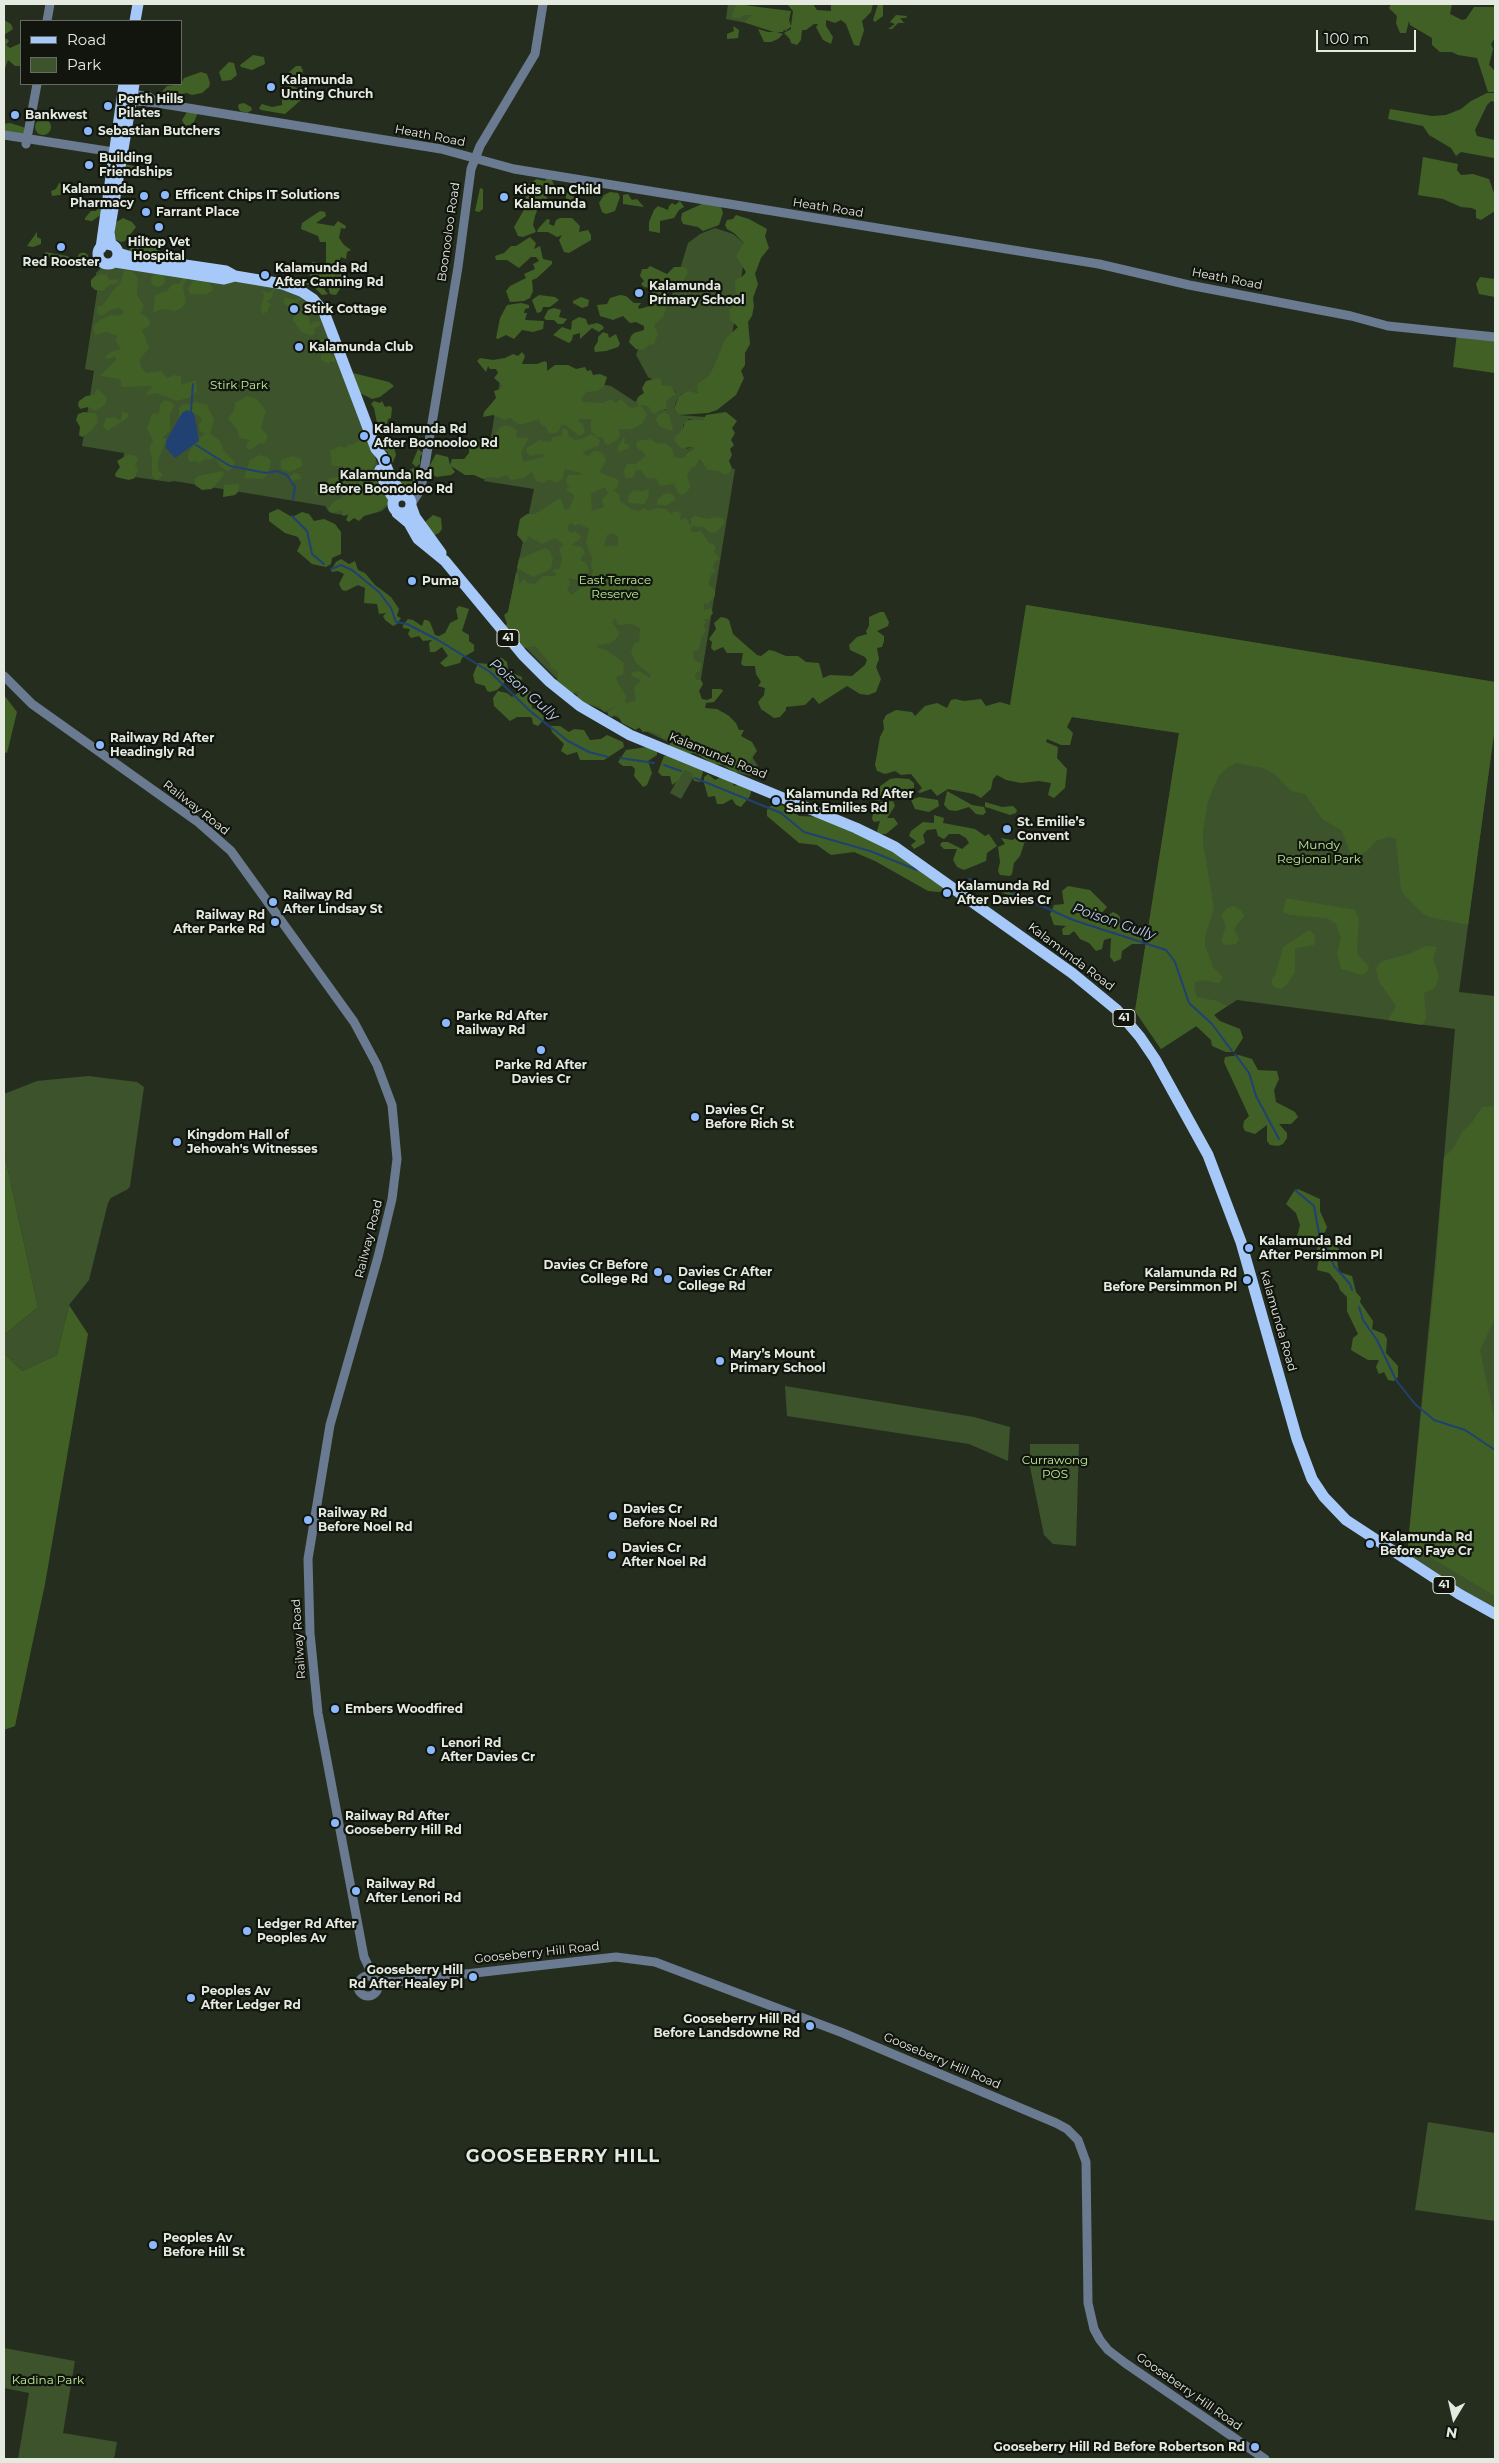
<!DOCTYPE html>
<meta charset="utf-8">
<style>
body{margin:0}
#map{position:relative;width:1499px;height:2463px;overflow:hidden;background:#252e1e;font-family:Montserrat,sans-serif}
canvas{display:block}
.frame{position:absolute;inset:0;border:5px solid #e4eae0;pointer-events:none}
.legend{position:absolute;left:20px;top:20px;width:162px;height:65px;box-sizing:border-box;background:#11150e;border:1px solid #656a62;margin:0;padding:6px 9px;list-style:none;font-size:15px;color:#e4eae0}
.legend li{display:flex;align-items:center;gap:10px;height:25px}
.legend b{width:25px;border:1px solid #656a62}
.north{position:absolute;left:1429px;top:2393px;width:50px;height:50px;-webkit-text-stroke:4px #11150e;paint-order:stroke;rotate:189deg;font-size:14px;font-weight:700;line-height:20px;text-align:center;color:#e4eae0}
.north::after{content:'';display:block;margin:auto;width:18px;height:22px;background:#e4eae0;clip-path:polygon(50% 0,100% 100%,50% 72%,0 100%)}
.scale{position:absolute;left:1316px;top:30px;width:100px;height:22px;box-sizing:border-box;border:2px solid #e4eae0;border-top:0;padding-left:6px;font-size:15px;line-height:18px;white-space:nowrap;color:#e4eae0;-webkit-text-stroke:4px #11150e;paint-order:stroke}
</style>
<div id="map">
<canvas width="1499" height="2463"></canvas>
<div class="frame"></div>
<ul class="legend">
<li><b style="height:6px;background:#a7c9fa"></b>Road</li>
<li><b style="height:14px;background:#3d532b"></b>Park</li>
</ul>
<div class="north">N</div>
<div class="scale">100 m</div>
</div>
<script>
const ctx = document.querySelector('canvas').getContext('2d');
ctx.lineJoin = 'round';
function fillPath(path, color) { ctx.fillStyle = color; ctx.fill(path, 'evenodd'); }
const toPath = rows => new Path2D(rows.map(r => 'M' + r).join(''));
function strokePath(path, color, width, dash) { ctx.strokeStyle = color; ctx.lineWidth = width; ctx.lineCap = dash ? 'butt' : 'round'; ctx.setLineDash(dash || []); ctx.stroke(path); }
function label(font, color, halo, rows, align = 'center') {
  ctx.font = font + ' Montserrat,sans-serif'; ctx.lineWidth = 4.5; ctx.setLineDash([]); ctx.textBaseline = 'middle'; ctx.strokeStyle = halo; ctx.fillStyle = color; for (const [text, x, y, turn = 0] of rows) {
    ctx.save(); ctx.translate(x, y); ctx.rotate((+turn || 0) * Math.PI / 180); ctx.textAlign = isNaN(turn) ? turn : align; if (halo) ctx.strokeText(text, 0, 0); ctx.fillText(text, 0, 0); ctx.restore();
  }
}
const green = toPath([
 [728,4,740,4,790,13,787,31,726,19],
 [715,228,733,234,744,243,744,260,732,335,724,358,698,393,688,392,680,395,676,402,674,409,678,415,706,417,703,420,689,419,683,425,687,449,694,446,694,449,688,452,683,458,659,457,699,459,703,464,735,469,696,709,725,713,766,779,737,773,739,771,683,749,585,702,555,677,516,638,506,621,534,489,484,481,502,368,611,386,634,401,666,410,666,401,676,392,648,377,636,355,648,324,663,312,672,295,688,243,700,234],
 [105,264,283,284,319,305,381,473,393,500,382,511,367,515,352,516,336,514,329,512,325,506,174,481,169,482,121,475,124,453,82,446,94,371,85,369,97,292,96,273],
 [1026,605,1495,682,1495,726,1459,992,1495,996,1495,1614,1409,1563,1408,1544,1435,1262,1455,1029,1237,1000,1161,1049,1135,1011,1179,733,1072,717],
 [684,767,696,773,681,799,670,793],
 [88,1076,137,1082,144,1087,130,1186,128,1189,111,1198,108,1203,89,1280,69,1305,57,1355,22,1371,4,1353,4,1335,38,1307,4,1152,4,1094,37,1081],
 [785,1386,974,1417,1010,1427,1008,1461,969,1444,787,1416],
 [1030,1444,1079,1444,1076,1546,1053,1544,1044,1535,1030,1467],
 [1428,2122,1495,2133,1495,2221,1415,2210],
 [4,2348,75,2361,63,2433,117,2442,114,2459,18,2459,29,2393,4,2388]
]);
const forest = toPath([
 [734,4,791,11,789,20,791,26,793,11,787,4,813,4,817,10,831,11,831,4,873,4,871,12,862,21,864,30,859,46,854,45,846,24,841,20,835,23,826,20,826,26,833,37,831,44,823,40,816,27,818,24,814,24,806,30,802,30,801,40,797,45,791,43,790,39,784,33,791,29,791,27,788,29,784,29,783,32,777,32,783,34,778,39,771,42,764,42,758,29,768,32,774,32,746,23,745,21,752,15,744,15,740,18,732,18,733,10,736,6],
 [878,4,883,4,883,16,875,22,873,20],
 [1391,4,1452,4,1450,14,1462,20,1466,19,1474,7,1495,7,1495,38,1491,44,1493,49,1489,65,1495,71,1495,92,1488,92,1477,58,1458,55,1452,52,1440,52,1432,45,1432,38,1410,25,1409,21,1406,33,1400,33,1396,23,1397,16,1389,8],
 [896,15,907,16,906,18,900,18,904,23,898,23,892,29,888,29,895,24,890,22],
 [4,20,11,24,13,29,4,35],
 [733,26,739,30,738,38,727,39,727,34,734,31],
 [6,38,9,41,6,45,10,48,21,43,21,66,15,66,8,60,4,71,4,42],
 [253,55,264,57,265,64,252,70,241,67,240,65],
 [229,62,234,63,237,75,231,80,222,81,219,72],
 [296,66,301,66,303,71,300,81,293,83,292,86,297,88,297,92,302,93,302,99,285,114,261,110,259,108,262,104,272,107,282,105,282,94,287,88,286,75],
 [201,72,207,74,210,83,209,87,202,93,192,95,187,93,166,97,160,94,167,86,181,84,184,78],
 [1487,93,1495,93,1495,102,1491,101,1487,105,1475,130,1477,136,1495,140,1494,158,1461,152,1456,156,1451,148,1429,135,1423,126,1388,119,1390,109,1432,116,1446,115,1461,109,1471,101],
 [244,103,251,107,252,110,247,113,240,111,238,107,239,104],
 [187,112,197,113,197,115,193,124,185,126,182,120],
 '35 127a8 8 0 1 1 16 0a8 8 0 1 1-16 0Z',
 [10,123,23,127,26,130,24,134,4,134,4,124],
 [1423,157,1458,164,1457,170,1461,175,1473,174,1489,179,1495,196,1495,211,1481,220,1476,218,1476,210,1472,208,1461,207,1443,199,1418,195],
 [125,164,137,167,140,173,136,178,126,178,125,174,122,173],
 [547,178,552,180,554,185,546,193,547,199,540,203,535,216,533,225,536,232,523,237,518,236,514,227,525,208,527,185,537,179,545,181],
 [59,183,65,185,67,194,52,196,51,191,56,189],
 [588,185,601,187,601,190,597,195,581,196,571,201,566,199,566,194,571,186],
 [480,188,483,189,483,209,479,212,475,211],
 [610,192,618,193,620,197,615,211,606,214,602,212,599,203,604,195],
 [628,194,632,200,637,199,644,207,623,204,623,195],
 [680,201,684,207,679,210,674,218,660,221,660,233,649,231,649,222,654,210,658,206,668,210,669,206,672,203,675,205],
 [704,203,721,206,723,213,719,225,703,231,698,227,683,224,681,219,682,213],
 [103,205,102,214,92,221,85,220,85,218,91,211,96,211,98,207],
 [320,211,325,212,326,216,316,223,334,226,338,221,346,226,345,229,341,228,339,238,344,245,351,250,347,252,346,259,341,257,340,259,341,275,349,286,341,287,336,295,330,294,328,287,324,289,328,294,322,295,312,285,303,285,312,281,308,270,313,265,312,262,326,264,326,242,320,242,318,236,301,229,302,223],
 [736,215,749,219,767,229,765,236,769,248,761,258,755,274,758,284,753,298,754,306,752,316,748,322,750,344,745,353,745,365,741,371,744,378,736,395,717,410,708,413,678,415,674,409,679,396,688,391,698,393,697,384,707,378,714,367,725,339,738,327,730,320,729,310,736,303,735,280,743,276,746,272,736,256,744,243,734,233,727,229,725,225,727,220,733,219],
 [123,218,132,222,136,227,125,241,121,242,116,240,114,229,115,223],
 [560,218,572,218,580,226,579,232,588,230,591,235,591,240,569,253,564,252,559,240,562,235,557,237,548,232,537,232,538,229,547,219,550,220,549,224,554,226,556,220],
 [37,232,37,237,41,239,41,244,33,247,27,246],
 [530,237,536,243,534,249,540,246,543,259,552,261,552,264,537,278,532,280,533,291,530,298,524,301,510,302,506,291,510,286,526,278,524,274,535,269,533,264,539,261,536,257,531,257,519,268,507,260,496,260,495,256,504,253,511,246,516,246],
 [137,245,159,248,161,253,158,256,129,251,130,248,136,248],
 [45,252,67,256,72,259,73,263,69,266,62,266,45,255],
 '77.5 258a5.5 5.5 0 1 1 11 0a5.5 5.5 0 1 1-11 0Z',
 [650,266,667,274,674,267,683,267,687,269,688,273,683,281,677,283,673,291,655,296,652,294,650,288,644,287,641,284,644,281,640,276,642,269,647,269],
 [127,270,133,272,138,278,137,295,144,306,140,314,147,317,150,322,150,325,142,330,149,348,140,359,140,365,146,373,161,371,167,378,174,375,181,376,181,385,196,380,197,391,191,397,177,401,157,393,147,395,147,392,152,388,150,386,122,387,120,379,100,376,116,360,115,356,108,359,105,357,111,352,121,349,116,341,117,336,107,332,95,335,93,326,100,320,111,315,120,316,124,311,120,308,113,309,101,316,97,313,97,307,103,305,115,288,120,284,124,271],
 '151 280a7 7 0 1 1 14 0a7 7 0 1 1-14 0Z',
 [101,274,107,275,109,280,117,279,119,283,109,285,103,291,95,290,91,286,91,280,95,276],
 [1480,277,1495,279,1495,297,1479,294,1476,284],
 [182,278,187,278,183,287,186,302,182,308,175,311,162,309,153,313,155,295,167,291,173,284,179,284],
 [194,280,208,282,213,288,212,291,206,294,190,294,188,288],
 [274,288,276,290,273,291,272,298,267,301,272,306,268,307,268,311,263,314,261,310,264,295,262,291,269,293],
 [539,295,555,297,559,300,550,307,543,307,541,312,537,313,532,300],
 [620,295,626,296,634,303,641,303,638,307,639,309,660,303,667,307,663,317,654,325,658,334,654,344,648,345,643,350,636,349,629,342,631,336,634,333,644,330,644,326,636,322,630,323,623,316,613,320,600,316,597,305,607,304,610,298],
 [285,297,295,300,299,298,301,300,294,305,286,306,283,302],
 [581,297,589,300,588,306,582,308,573,303,573,301],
 [521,303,529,305,529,308,525,309,524,313,527,313,525,320,544,321,543,329,533,332,522,330,514,339,506,335,498,339,496,338,500,318,507,305],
 [554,308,561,310,559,317,567,319,563,324,558,324,554,320,546,320,544,318,548,310],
 [300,312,302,315,309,316,310,325,315,321,321,322,320,326,314,329,315,333,312,336,301,332,293,320,293,317],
 [579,317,586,319,588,325,597,323,602,325,604,328,599,332,592,328,580,339,580,333,573,335,572,340,569,343,553,335,562,327,571,330,572,321],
 [603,332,608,334,609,338,616,334,620,344,618,347,606,351,595,352,594,348,598,341,598,337],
 [1457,333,1495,337,1495,373,1453,367],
 [325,339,331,343,331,348,326,351,335,358,335,362,331,361,329,364,321,360,321,352,317,346,320,340],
 [522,352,525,356,522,364,537,364,545,361,547,363,547,371,555,365,568,365,576,369,585,367,587,371,591,370,593,375,600,374,607,377,604,386,597,391,586,392,581,400,583,402,603,403,611,399,616,403,621,399,629,407,634,408,639,405,636,402,638,397,644,393,642,388,646,381,658,378,661,379,662,385,671,386,676,394,666,401,667,409,659,410,656,414,652,413,648,406,640,405,647,414,643,423,633,429,619,429,620,435,617,440,608,445,605,444,603,438,597,437,591,431,591,419,579,419,579,422,583,424,585,433,579,436,566,425,562,425,557,433,549,433,546,427,539,423,540,419,523,424,518,424,510,418,505,420,493,415,483,417,484,412,496,398,494,391,500,389,502,385,494,378,498,373,496,369,490,369,488,366,486,372,477,361,480,358,493,360,505,358,513,354,518,356],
 [353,373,389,382,394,386,380,397,372,399,360,393],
 [97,388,107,398,105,405,95,411,88,407,80,409,78,405,79,401,86,396,94,395],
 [247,396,257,399,266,411,261,428,267,435,267,439,264,444,260,443,251,449,247,449,246,447,247,442,251,440,240,438,237,430,228,418,234,411,235,403],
 [165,400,173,403,174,407,170,414,170,431,162,438,167,439,158,460,158,470,163,475,157,480,152,476,152,457,149,448,153,441,147,428,152,414,159,413,160,404],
 [374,401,380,403,382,401,385,407,390,406,392,408,391,418,388,419,386,432,381,432,378,428,374,408,371,404],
 [196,402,207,405,214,420,210,433,220,441,224,451,235,462,234,467,228,471,221,467,214,457,210,460,205,459,199,463,196,461,191,462,188,459,188,453,198,439,205,434,199,430,199,424,202,419,198,415,196,414,191,421,179,417,179,409,182,405],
 [84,412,96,413,98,422,90,432,82,437,79,435,80,427,76,420,78,414],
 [122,412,128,413,129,417,107,431,103,426,106,418,115,417,121,421],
 [664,412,669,415,673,429,671,431,659,426,656,420,657,416],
 [726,412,737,421,732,428,735,433,731,440,734,445,730,449,732,455,729,461,732,468,729,473,724,475,719,471,708,470,699,459,696,466,691,468,688,473,687,477,691,487,683,495,678,493,674,484,660,486,657,479,646,478,642,471,636,470,633,478,625,478,624,471,627,464,636,464,645,456,644,453,636,447,637,441,650,439,658,444,665,443,672,448,674,457,683,458,688,452,694,449,694,447,681,448,675,441,675,437,683,429,685,421,694,419,703,420,706,415],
 [504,426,509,426,517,430,516,437,529,438,521,452,523,462,543,457,544,454,530,456,526,451,527,448,539,440,551,442,552,438,562,435,562,429,567,429,569,436,574,440,582,439,591,434,600,440,599,445,583,452,583,454,589,456,593,451,598,451,603,453,606,461,600,471,601,473,619,480,617,488,613,490,619,494,620,501,631,509,638,511,644,508,649,511,656,508,666,509,671,514,675,511,681,513,680,520,686,518,691,526,691,518,695,516,708,519,718,517,724,519,724,524,715,533,709,532,704,527,692,526,691,528,691,532,701,531,709,543,713,544,716,547,714,552,720,559,715,561,713,568,716,571,711,575,709,580,709,585,715,590,715,596,708,604,704,603,704,610,711,608,713,613,708,619,704,619,706,623,703,625,706,630,702,636,699,649,693,652,694,660,701,663,700,671,696,673,695,677,697,680,701,680,703,684,699,691,702,699,707,700,712,698,712,689,721,689,723,691,714,702,706,703,705,708,717,709,729,716,736,723,739,730,744,730,741,736,752,742,757,751,747,765,738,765,738,772,736,774,723,765,712,764,695,752,690,754,668,748,671,741,669,738,663,739,660,735,649,731,643,732,639,727,636,730,622,723,617,714,612,717,608,715,608,712,616,706,604,712,600,707,582,703,576,699,579,693,577,691,573,694,557,683,558,671,551,668,550,663,535,646,524,648,503,627,507,624,504,615,508,612,516,573,518,574,519,585,525,578,527,583,535,584,543,576,555,576,556,573,551,571,560,568,562,558,559,549,564,545,555,538,542,544,528,536,527,541,523,542,517,535,520,519,527,514,535,514,560,498,565,510,569,509,574,497,573,494,567,491,566,489,570,486,567,485,566,479,569,475,580,475,581,473,565,469,562,479,557,483,549,479,544,483,536,481,532,472,524,478,511,480,507,475,498,478,490,477,483,479,474,475,465,475,451,466,455,472,451,475,436,477,431,473,430,465,436,454,448,457,450,465,452,459,464,459,469,453,470,439,488,440,494,436,500,427],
 [605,487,608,493,602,499,604,507,592,511,591,494],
 [571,523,575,526,579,524,589,529,586,543,592,558,591,565,593,571,588,586,581,587,572,595,567,590,570,585,569,578,582,581,586,578,589,569,586,563,580,560,585,553,582,547,572,545,580,539,581,536,575,531,570,533,568,530,568,526],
 [613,533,618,537,618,545,604,547,607,535],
 [633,577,638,581,639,586,634,596,629,591],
 [615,618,618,625,632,624,640,628,639,642,634,643,631,652,636,663,651,675,650,678,639,671,632,672,631,676,639,679,640,682,634,687,636,700,627,703,625,703,626,696,616,679,617,676,623,675,624,663,606,650,597,647,598,645,611,643,618,637,619,632,612,622],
 [623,438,625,438,624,443,629,445,629,448,619,452,617,449],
 [360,440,370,445,376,460,371,472,390,502,377,512,364,516,359,521,354,518,349,522,346,520,349,513,344,516,342,515,343,510,332,513,328,509,334,501,341,499,343,495,337,494,333,488,331,491,322,493,318,496,314,493,318,488,327,484,328,479,346,475,347,470,344,470,343,466,332,466,330,451,340,446,346,448,349,444,352,445],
 [382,441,393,444,396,455,393,462,389,462,388,452,381,449],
 [418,449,423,453,420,457,420,464,416,467,412,463],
 [129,454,136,456,138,459,135,465,138,469,135,478,129,480,116,477,115,474,120,467,117,461],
 [259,455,267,457,271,461,268,474,263,479,244,478,250,460],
 [293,456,301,459,303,466,290,472,281,469,281,460],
 [414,468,419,473,419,478,408,493,395,474,398,470,404,472],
 [223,471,224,475,212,489,202,490,195,485,195,479,198,476],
 [294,473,299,474,302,479,294,480,291,483,288,478],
 [239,484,238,492,235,495,223,497,224,485],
 [649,489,648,498,644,504,628,503,629,495,633,490,642,491],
 [670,493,675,497,674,501,667,505,657,505,657,500,664,494],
 [278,509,292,517,302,512,309,514,314,521,324,519,335,524,341,532,341,554,332,558,331,564,326,567,312,564,297,551,301,543,298,537,285,533,269,521,269,513],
 [433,515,441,518,442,529,439,533,430,537,424,523],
 [545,548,549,550,553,559,551,569,533,577,517,568,519,559],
 [341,559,349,564,355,561,358,570,365,573,375,585,391,597,399,609,397,616,401,618,397,624,393,626,385,620,383,616,386,613,379,614,377,604,364,603,365,588,358,585,346,591,342,590,339,584,344,574,338,571,332,572,331,570,336,562],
 [1026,605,1495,682,1495,726,1468,925,1429,917,1422,913,1405,896,1401,890,1396,839,1389,837,1376,841,1367,851,1357,857,1352,856,1341,830,1322,819,1305,794,1291,791,1275,774,1263,768,1236,763,1228,767,1218,777,1208,801,1203,830,1203,843,1214,909,1205,936,1205,946,1213,967,1223,977,1219,983,1202,980,1195,982,1194,988,1197,997,1218,1001,1227,1006,1214,1015,1220,1021,1240,1029,1243,1038,1234,1052,1226,1052,1212,1046,1211,1040,1196,1026,1161,1049,1135,1011,1179,733,1072,717,1067,727,1073,733,1070,745,1061,745,1047,739,1046,742,1058,747,1057,758,1067,769,1065,788,1054,798,1048,795,1051,783,1039,781,1021,783,1006,780,997,775,993,779,991,789,981,798,974,794,948,789,937,796,931,789,920,793,918,792,922,788,911,774,901,775,895,771,885,774,877,771,875,765,880,737,884,729,883,721,886,715,896,710,912,712,915,716,925,706,937,703,947,708,951,700,955,699,964,701,981,699,986,706,1000,702,1010,705],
 [459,606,469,609,462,631,469,635,469,641,474,645,474,651,462,658,460,663,445,667,440,663,448,656,442,647,435,652,430,652,429,643,432,640,423,641,419,636,411,638,408,634,410,629,403,628,403,625,408,619,413,620,422,626,424,620,427,620,430,622,435,635,439,636,445,633,450,623,458,619,456,609],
 [880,612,884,612,889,622,888,626,877,631,884,636,884,641,882,647,877,648,879,659,876,667,881,679,876,692,868,695,860,694,847,686,819,704,813,697,805,705,786,707,786,710,780,717,774,718,761,709,758,702,764,695,765,688,758,686,761,682,756,674,755,666,744,666,741,664,743,653,727,653,723,647,714,651,711,648,712,642,709,639,716,629,714,623,721,617,726,618,729,620,733,634,757,655,761,656,769,650,774,651,786,656,798,656,806,662,819,663,823,678,830,675,852,676,865,665,867,660,865,657,850,650,849,645,857,637,867,634,866,631,869,626,869,617],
 [495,658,502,658,507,662,508,668,504,676,504,683,497,690,490,692,487,691,485,686,475,683,473,675,478,663,489,664],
 [510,672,522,677,521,688,515,688,510,685],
 [524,689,528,689,531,692,532,708,539,710,545,718,538,726,533,724,532,718,530,717,517,717,510,721,494,706,493,698,498,691,507,693,512,697],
 [4,695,17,712,7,753,4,752],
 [550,726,560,726,569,732,574,729,584,730,590,740,601,739,607,735,623,742,624,747,604,760,580,760,577,752,567,755,561,751,564,744,552,732],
 [647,747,657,752,657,755,648,761,652,773,647,785,643,787,634,776,635,769,632,766,623,766,618,762,626,750],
 [664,756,668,756,702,769,703,772,700,782,694,781,692,773,684,770,679,780,672,785,670,776,662,776,658,772],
 [708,774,715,780,723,776,732,780,734,786,743,783,752,789,750,796,741,807,736,805,732,799,723,804,717,804,715,796,708,797,704,783,704,777],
 [896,778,909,779,914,783,914,788,894,795,882,791,879,801,874,800,875,790,890,779],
 [947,791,972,805,984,807,986,812,983,815,976,814,969,807,956,811,949,810,944,805],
 [919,797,938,800,939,806,929,812,915,809,911,800],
 [893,801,895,806,887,818,894,818,898,824,886,834,879,834,877,831,880,821,874,822,872,819,874,808,881,802],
 [985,802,1002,807,1013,806,1017,810,1016,813,1010,815,989,808,985,807],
 [780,805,792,809,799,816,822,817,906,855,948,887,945,891,939,892,928,891,875,861,854,852,831,855,817,845,799,843,767,816,767,810,770,806],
 [934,815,944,818,943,823,975,829,985,836,989,834,997,846,987,853,986,861,964,870,957,867,953,860,957,849,944,849,940,845,942,842,948,842,962,849,969,843,966,838,959,834,949,834,944,839,938,836,936,829,927,830,923,835,925,843,914,849,911,845,916,841,909,836,911,831,923,822,934,823],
 [1019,837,1025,841,1020,856,1014,863,1012,874,1010,876,1000,875,998,871,1000,862,998,847,1005,844,1001,838,1012,840],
 [1007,882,1013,883,1015,891,1027,897,1026,902,996,890,997,886,1004,886],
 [1068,886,1090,890,1107,907,1101,914,1107,916,1113,912,1117,914,1120,917,1120,927,1133,929,1141,934,1144,941,1142,944,1132,944,1122,951,1121,959,1114,962,1110,957,1111,938,1104,940,1102,949,1096,951,1089,943,1080,939,1074,931,1069,935,1063,935,1062,929,1066,926,1054,925,1050,914,1054,905,1064,904,1062,891],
 [1286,898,1355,910,1359,919,1357,949,1358,955,1369,966,1367,972,1362,975,1341,969,1337,953,1341,938,1336,924,1327,918,1290,915,1283,912],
 [1233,906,1241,910,1244,916,1234,929,1239,939,1236,944,1225,945,1221,941,1226,926,1221,915,1227,908],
 [1309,930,1315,935,1314,945,1295,948,1295,972,1287,984,1281,989,1276,988,1272,985,1272,979,1276,973,1283,947],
 [1425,946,1437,947,1433,958,1439,976,1435,988,1424,993,1426,1019,1422,1025,1388,1020,1396,1006,1380,983,1376,970,1378,965,1383,961,1409,954],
 [1239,1055,1252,1059,1258,1070,1277,1071,1279,1079,1274,1090,1276,1102,1295,1112,1298,1117,1291,1124,1279,1124,1287,1133,1287,1138,1283,1144,1278,1146,1270,1145,1267,1141,1267,1125,1255,1134,1245,1131,1243,1127,1244,1121,1249,1116,1224,1062,1225,1057],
 [1495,1106,1495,1318,1480,1350,1495,1422,1495,1596,1408,1544,1437,1257,1444,1157,1453,1149,1462,1132,1473,1121,1482,1107],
 [4,1152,38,1307,4,1335],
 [1298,1189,1320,1199,1320,1211,1327,1227,1325,1232,1308,1245,1299,1244,1297,1237,1300,1225,1296,1213,1286,1204,1294,1191],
 [1322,1236,1339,1249,1337,1260,1339,1272,1352,1276,1356,1292,1361,1298,1360,1302,1373,1321,1372,1329,1384,1334,1387,1339,1386,1353,1398,1366,1398,1377,1394,1381,1388,1380,1384,1372,1379,1374,1378,1372,1376,1367,1379,1360,1368,1360,1351,1350,1353,1338,1358,1334,1347,1311,1347,1297,1340,1290,1338,1284,1329,1273,1317,1270,1319,1257,1317,1248,1321,1244],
 [69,1305,88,1334,45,1584,15,1726,4,1730,4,1353,22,1371,57,1355]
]);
const water = toPath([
 [187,410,194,413,199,441,175,458,166,448,166,441,182,413]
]);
const stream = toPath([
 [191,411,193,384],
 [196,445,230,466,266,473,277,471,287,475,295,487,293,500],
 [292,516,307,531,312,554,324,564],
 [331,569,341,565,352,570,379,592,391,608,396,622,407,624,438,640,490,672,530,711,568,741,589,752,608,757],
 [620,758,654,763],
 [664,765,681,771],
 [695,778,781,813,804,832,870,851,917,870],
 [969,879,1002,888,1073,920,1166,950,1175,962,1189,1003,1212,1024,1232,1051],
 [1235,1054,1249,1073,1256,1096,1279,1139],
 [1295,1190,1314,1206,1320,1239],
 [1327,1247,1334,1266,1350,1284,1352,1290],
 [1359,1307,1363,1320,1377,1340,1396,1380,1415,1404,1434,1420,1465,1430,1495,1450]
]);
const minor = toPath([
 [47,21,50,4],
 [127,93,149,97,157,103],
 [125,100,157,103,441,149,514,169,1099,264,1189,285,1351,316,1388,326,1495,337],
 [4,135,120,153],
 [26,144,37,84],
 [406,496,420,482],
 [411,504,421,489,458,267,471,169,480,146,535,54,543,4],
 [4,676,32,704,198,822,231,851,354,1022,377,1065,392,1105,397,1159,392,1199,378,1257,330,1425,308,1559,310,1633,318,1713,364,1957,374,1978],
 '358 1986a10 10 0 1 1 20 0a10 10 0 1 1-20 0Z',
 [376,1980,395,1982,616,1957,655,1962,843,2033,1056,2123,1067,2129,1078,2140,1086,2162,1088,2303,1094,2329,1100,2340,1108,2350,1125,2363,1265,2459]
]);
const major = toPath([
 [135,21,138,4],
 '98 254a10 10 0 1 1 20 0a10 10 0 1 1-20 0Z',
 [111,245,109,232,134,84],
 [101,248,124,84],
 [118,253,131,257,226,271,235,276,283,284,301,291,313,299,324,312,376,449,382,456,391,478,403,495],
 [115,262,224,279,235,276],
 [380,470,386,487,394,499],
 '393 504a9 9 0 1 1 18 0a9 9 0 1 1-18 0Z',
 [411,506,415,517,441,553],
 [397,513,409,523,418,539,445,561,523,655,550,682,580,706,630,735,856,828,895,847,1072,973,1117,1010,1140,1037,1155,1059,1208,1155,1241,1242,1297,1439,1312,1479,1324,1497,1346,1520,1459,1594,1495,1614]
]);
const markers = [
 [271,87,5,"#8cb9fc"],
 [108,106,5,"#8cb9fc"],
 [15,115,5,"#8cb9fc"],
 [88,131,5,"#8cb9fc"],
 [89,165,5,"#8cb9fc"],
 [165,195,5,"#8cb9fc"],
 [144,196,5,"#8cb9fc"],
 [504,197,5,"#8cb9fc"],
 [146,212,5,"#8cb9fc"],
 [159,227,5,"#8cb9fc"],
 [61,247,5,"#8cb9fc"],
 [265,275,5,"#8cb9fc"],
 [639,293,5,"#8cb9fc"],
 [294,309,5,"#8cb9fc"],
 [299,347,5,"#8cb9fc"],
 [364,436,5,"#8cb9fc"],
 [386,460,5,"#8cb9fc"],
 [412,581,5,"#8cb9fc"],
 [100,745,5,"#8cb9fc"],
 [776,801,5,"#8cb9fc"],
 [1007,829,5,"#8cb9fc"],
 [947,893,5,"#8cb9fc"],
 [273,902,5,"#8cb9fc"],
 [275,922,5,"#8cb9fc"],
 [446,1023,5,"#8cb9fc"],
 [541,1050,5,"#8cb9fc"],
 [695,1117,5,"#8cb9fc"],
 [177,1142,5,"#8cb9fc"],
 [1249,1248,5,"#8cb9fc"],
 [658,1272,5,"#8cb9fc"],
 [668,1279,5,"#8cb9fc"],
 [1247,1280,5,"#8cb9fc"],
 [720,1361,5,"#8cb9fc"],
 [613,1516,5,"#8cb9fc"],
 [308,1520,5,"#8cb9fc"],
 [1370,1544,5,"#8cb9fc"],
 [612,1555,5,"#8cb9fc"],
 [335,1709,5,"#8cb9fc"],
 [431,1750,5,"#8cb9fc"],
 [335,1823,5,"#8cb9fc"],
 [356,1891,5,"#8cb9fc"],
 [247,1931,5,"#8cb9fc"],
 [473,1977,5,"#8cb9fc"],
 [191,1998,5,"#8cb9fc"],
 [810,2026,5,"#8cb9fc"],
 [153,2245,5,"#8cb9fc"],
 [1255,2447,5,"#8cb9fc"]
];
const shields = [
 [508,638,22],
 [1124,1018,22],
 [1444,1585,22]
];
const shieldNames = [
 ["41",508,638],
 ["41",1124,1018],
 ["41",1444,1585]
];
const poiNames = [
 ["Kalamunda",281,80],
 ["Unting Church",281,94],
 ["Perth Hills",118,99],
 ["Pilates",118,113],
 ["Bankwest",25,115],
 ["Sebastian Butchers",98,131],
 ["Building",99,158],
 ["Friendships",99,172],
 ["Kalamunda",134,189,"right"],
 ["Pharmacy",134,203,"right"],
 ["Kids Inn Child",514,190],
 ["Kalamunda",514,204],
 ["Efficent Chips IT Solutions",175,195],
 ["Farrant Place",156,212],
 ["Hiltop Vet",159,242,"center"],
 ["Hospital",159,256,"center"],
 ["Red Rooster",61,262,"center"],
 ["Kalamunda Rd",275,268],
 ["After Canning Rd",275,282],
 ["Kalamunda",649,286],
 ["Primary School",649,300],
 ["Stirk Cottage",304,309],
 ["Kalamunda Club",309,347],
 ["Kalamunda Rd",374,429],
 ["After Boonooloo Rd",374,443],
 ["Kalamunda Rd",386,475,"center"],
 ["Before Boonooloo Rd",386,489,"center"],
 ["Puma",422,581],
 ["Railway Rd After",110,738],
 ["Headingly Rd",110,752],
 ["Kalamunda Rd After",786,794],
 ["Saint Emilies Rd",786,808],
 ["St. Emilie’s",1017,822],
 ["Convent",1017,836],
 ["Kalamunda Rd",957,886],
 ["After Davies Cr",957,900],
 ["Railway Rd",283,895],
 ["After Lindsay St",283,909],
 ["Railway Rd",265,915,"right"],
 ["After Parke Rd",265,929,"right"],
 ["Parke Rd After",456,1016],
 ["Railway Rd",456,1030],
 ["Parke Rd After",541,1065,"center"],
 ["Davies Cr",541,1079,"center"],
 ["Davies Cr",705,1110],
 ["Before Rich St",705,1124],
 ["Kingdom Hall of",187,1135],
 ["Jehovah's Witnesses",187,1149],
 ["Kalamunda Rd",1259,1241],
 ["After Persimmon Pl",1259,1255],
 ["Davies Cr Before",648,1265,"right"],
 ["College Rd",648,1279,"right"],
 ["Davies Cr After",678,1272],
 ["College Rd",678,1286],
 ["Kalamunda Rd",1237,1273,"right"],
 ["Before Persimmon Pl",1237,1287,"right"],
 ["Mary’s Mount",730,1354],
 ["Primary School",730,1368],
 ["Davies Cr",623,1509],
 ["Before Noel Rd",623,1523],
 ["Railway Rd",318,1513],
 ["Before Noel Rd",318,1527],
 ["Kalamunda Rd",1380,1537],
 ["Before Faye Cr",1380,1551],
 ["Davies Cr",622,1548],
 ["After Noel Rd",622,1562],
 ["Embers Woodfired",345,1709],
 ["Lenori Rd",441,1743],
 ["After Davies Cr",441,1757],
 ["Railway Rd After",345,1816],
 ["Gooseberry Hill Rd",345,1830],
 ["Railway Rd",366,1884],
 ["After Lenori Rd",366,1898],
 ["Ledger Rd After",257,1924],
 ["Peoples Av",257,1938],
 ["Gooseberry Hill",463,1970,"right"],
 ["Rd After Healey Pl",463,1984,"right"],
 ["Peoples Av",201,1991],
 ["After Ledger Rd",201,2005],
 ["Gooseberry Hill Rd",800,2019,"right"],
 ["Before Landsdowne Rd",800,2033,"right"],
 ["Peoples Av",163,2238],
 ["Before Hill St",163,2252],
 ["Gooseberry Hill Rd Before Robertson Rd",1245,2447,"right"]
];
const streetNames = [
 ["Heath Road",430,136,11],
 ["Heath Road",828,208,9],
 ["Boonooloo Road",449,232,-82],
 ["Heath Road",1227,279,11],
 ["Kalamunda Road",718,756,22],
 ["Railway Road",196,808,38],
 ["Kalamunda Road",1071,957,37],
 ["Railway Road",369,1239,-76],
 ["Kalamunda Road",1278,1321,74],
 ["Railway Road",299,1639,-94],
 ["Gooseberry Hill Road",537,1953,-6],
 ["Gooseberry Hill Road",942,2061,23],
 ["Gooseberry Hill Road",1189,2392,35]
];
const parkNames = [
 ["Stirk Park",239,385],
 ["East Terrace",615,580],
 ["Reserve",615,594],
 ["Mundy",1319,845],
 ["Regional Park",1319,859],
 ["Currawong",1055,1460],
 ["POS",1055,1474],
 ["Kadina Park",48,2380]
];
const waterNames = [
 ["Poison Gully",524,690,41],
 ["Poison Gully",1114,922,19]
];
const districtNames = [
 ["GOOSEBERRY HILL",563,2157]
];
fillPath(green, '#3d532b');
fillPath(forest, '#416026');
fillPath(water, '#204172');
strokePath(stream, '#204172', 2);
strokePath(minor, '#697a91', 9);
strokePath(major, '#a7c9fa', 11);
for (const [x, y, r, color] of markers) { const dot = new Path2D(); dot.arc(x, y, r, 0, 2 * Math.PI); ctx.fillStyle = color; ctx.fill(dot); strokePath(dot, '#11150e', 2); }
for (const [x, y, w] of shields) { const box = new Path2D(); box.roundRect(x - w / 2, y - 8.5, w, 17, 4); ctx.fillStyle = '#11150e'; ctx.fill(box); strokePath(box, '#e4eae0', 1); }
label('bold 11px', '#e4eae0', null, shieldNames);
label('bold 12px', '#e4eae0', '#11150e', poiNames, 'left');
label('12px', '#e4eae0', '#11150e', streetNames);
label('12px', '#bbec96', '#11150e', parkNames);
label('italic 14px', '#bcd1f0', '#11150e', waterNames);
ctx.letterSpacing = '1px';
label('bold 18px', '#e4eae0', '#11150e', districtNames);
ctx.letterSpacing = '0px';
</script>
